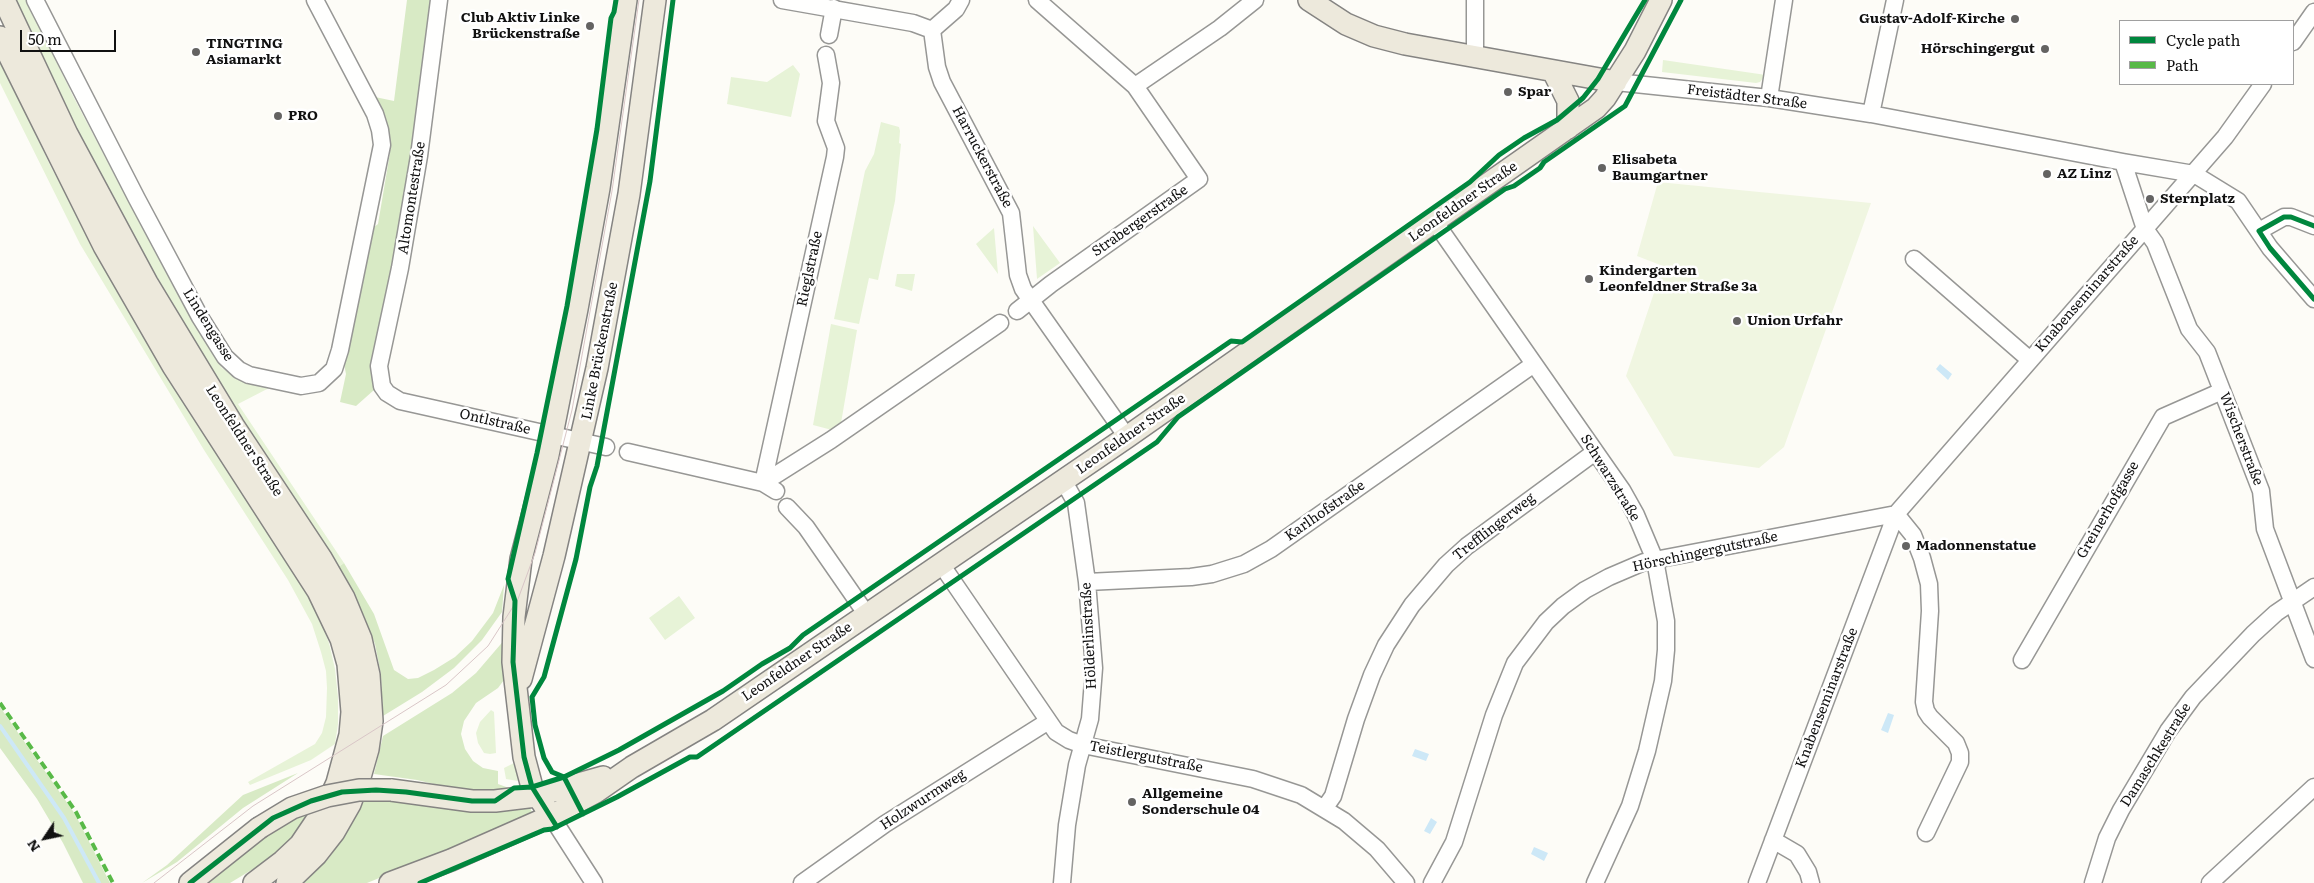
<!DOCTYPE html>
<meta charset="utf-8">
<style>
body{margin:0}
#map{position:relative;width:2314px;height:883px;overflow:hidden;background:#fdfcf7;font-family:Literata,serif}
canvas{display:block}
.legend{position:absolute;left:2119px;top:20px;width:175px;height:65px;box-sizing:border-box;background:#fff;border:1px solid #a0a0a0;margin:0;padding:6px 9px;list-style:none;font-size:15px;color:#111}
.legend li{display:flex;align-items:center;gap:10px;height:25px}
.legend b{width:25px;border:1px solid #a0a0a0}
.north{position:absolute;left:20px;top:813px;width:50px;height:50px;-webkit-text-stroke:4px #fff;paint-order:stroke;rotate:236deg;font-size:14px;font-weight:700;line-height:20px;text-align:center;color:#111}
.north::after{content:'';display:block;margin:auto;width:18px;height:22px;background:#111;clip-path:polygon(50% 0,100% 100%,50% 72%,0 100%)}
.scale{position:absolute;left:20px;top:30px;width:96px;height:22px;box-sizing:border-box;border:2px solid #111;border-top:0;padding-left:6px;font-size:15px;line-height:18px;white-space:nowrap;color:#111;-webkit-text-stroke:4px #fff;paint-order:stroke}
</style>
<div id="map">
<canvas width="2314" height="883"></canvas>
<ul class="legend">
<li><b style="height:6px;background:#00873e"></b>Cycle path</li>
<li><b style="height:6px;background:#58b947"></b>Path</li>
</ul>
<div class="north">N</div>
<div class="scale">50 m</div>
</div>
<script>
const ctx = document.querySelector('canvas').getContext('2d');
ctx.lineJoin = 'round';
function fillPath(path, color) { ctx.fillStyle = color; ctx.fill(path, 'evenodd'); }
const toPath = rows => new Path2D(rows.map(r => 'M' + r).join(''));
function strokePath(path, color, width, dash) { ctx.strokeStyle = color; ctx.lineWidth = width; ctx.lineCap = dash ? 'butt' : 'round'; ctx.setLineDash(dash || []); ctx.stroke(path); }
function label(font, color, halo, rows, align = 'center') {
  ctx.font = font + ' Literata,serif'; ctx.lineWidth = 5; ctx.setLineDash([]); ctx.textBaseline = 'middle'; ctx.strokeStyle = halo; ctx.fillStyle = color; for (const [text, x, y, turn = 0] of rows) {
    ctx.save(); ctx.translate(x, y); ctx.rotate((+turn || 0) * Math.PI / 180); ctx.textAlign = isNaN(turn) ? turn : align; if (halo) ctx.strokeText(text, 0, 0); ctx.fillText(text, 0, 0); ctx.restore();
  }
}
const green = toPath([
 [14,0,27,0,73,96,145,233,179,297,222,368,240,379,271,387,238,404,344,563,337,568,191,343,69,117],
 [0,60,51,167,107,270,173,387,298,575,318,615,329,643,335,669,338,697,338,724,335,744,311,760,250,785,248,782,315,744,322,733,326,717,327,688,326,671,321,652,312,624,288,580,204,450,80,244,0,83],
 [1663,60,1766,75,1760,82,1756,83,1662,72],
 [793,65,800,74,791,117,727,104,731,77,767,82],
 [881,122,899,127,900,131,899,143,901,144,895,201,878,280,869,278,859,324,834,319,865,171,874,154],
 [1033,226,1060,263,1037,279],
 [994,228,998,274,976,244],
 [897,274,915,274,912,291,895,286],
 [831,324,857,330,841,423,832,430,813,425],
 [679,596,695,618,665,640,649,618],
 [491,710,494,712,496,753,490,754,484,753,478,743,476,733,480,722],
 [514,763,517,765,518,781,506,779,504,768]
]);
const forest = toPath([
 [407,0,433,0,409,182,371,371,375,384,374,390,356,406,340,402,346,374,344,364,374,227,378,224,390,153,388,127,375,97,394,101],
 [344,563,374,614,394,670,408,679,418,678,434,670,455,657,472,641,493,613,504,585,502,612,482,640,454,668,422,692,383,716,381,675,375,644,364,616,337,568],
 [506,638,504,680,498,688,476,703,464,721,461,734,465,749,473,761,483,768,498,771,498,784,509,788,505,792,490,793,455,789,417,780,374,774,383,736,452,693,476,673],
 [0,707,75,814,110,883,83,883,63,843,37,799,0,748],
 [298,773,243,808,177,862,142,883,167,865,243,795],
 [365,798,530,807,533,815,367,883,304,883,329,858,349,829],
 [310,811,293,836,268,860,230,883,199,883,274,828]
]);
const pitch = toPath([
 [1658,182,1871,203,1784,447,1759,468,1674,456,1626,376,1663,266,1637,256]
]);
const water = toPath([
 [1940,364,1952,374,1948,380,1936,369],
 [1888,713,1894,715,1888,733,1881,730],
 [1415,749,1429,754,1426,761,1412,756],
 [1431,818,1437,822,1430,834,1424,831],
 [1534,847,1548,853,1544,861,1531,854]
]);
const stream = toPath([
 [0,726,64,818,99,883]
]);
const minor = toPath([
 [35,0,137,199,200,317,225,357,239,370,249,375,301,386,319,383,334,369,340,350,382,145,380,130,375,114,315,0],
 [439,0,419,156,400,268,379,366,382,386,387,393,400,401,606,447],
 [782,0,913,23,932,30,937,67,942,82,1011,213,1018,275,1023,289,1127,437],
 [1037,0,1135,86],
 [932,30,956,9,961,0],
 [829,35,834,8],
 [2293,42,2314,12],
 [1475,57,1475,0],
 [1616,82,1769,98,1871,114,2123,162,2194,174,2238,201,2270,248,2314,299],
 [1769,98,1784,0],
 [1871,114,1895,0],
 [2123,162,2145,229,2155,243,2189,329,2207,352,2261,491,2265,529,2314,659],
 [1435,222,1622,490,1636,515,1655,560,1666,621,1666,650,1663,681,1647,751,1630,806,1595,883],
 [2259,231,2284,217,2291,217,2314,226],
 [1914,259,2030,360],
 [1017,311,1051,284,1199,179,1135,86,1220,28,1255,0],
 [628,452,763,483,776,491],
 [763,483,835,157,836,148,826,121,831,83,826,55],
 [763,483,831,440,1000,323],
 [787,507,806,527,867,615],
 [941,564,1056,732,1069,740,1083,745,1253,779,1301,795,1344,821,1377,849,1406,883],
 [1087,582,1191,577,1212,574,1244,564,1271,549,1534,364],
 [2022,660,2163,417,2222,391],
 [1324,809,1333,796,1356,719,1372,675,1386,645,1412,605,1446,565,1467,546,1595,452],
 [551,816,594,883],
 [1773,840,1797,854,1808,872,1811,883],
 [802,883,885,824,1047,722],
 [1062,883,1067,825,1077,765,1090,719,1094,668,1087,582,1076,503,1063,480],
 [1432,883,1454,842,1494,715,1515,663,1546,622,1563,606,1585,590,1609,577,1644,562,1896,514,1913,535,1922,558,1929,584,1930,611,1924,702,1926,711,1930,717,1956,743,1960,753,1960,762,1926,833],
 [1757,883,1896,514,2225,137,2263,84],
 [2093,883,2107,838,2121,810,2168,731,2193,697,2253,634,2276,613,2314,587],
 [2210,883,2314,787]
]);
const major = toPath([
 [4,0,67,134,147,283,233,425,321,558,344,598,361,639,369,675,372,721,368,749,360,777,350,804,334,832,316,855,287,883],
 [1309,0,1346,24,1374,36,1405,44,1616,82],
 [0,37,104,246,173,366,318,591,341,639,348,664,352,712,350,735,337,783,327,805,300,845,283,861,254,883],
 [1553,71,1568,101,1568,128],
 [521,679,554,556,597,368,629,194,655,0],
 [391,790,472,801,495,801,536,796,603,777],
 [551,816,532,787,524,757,513,662,514,617,521,559,548,455,577,309,599,188,626,0],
 [190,883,259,828],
 [390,883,451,860,551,816,596,792,632,767,713,720,1127,437,1596,108,1605,98,1635,51,1661,0]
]);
const tram = toPath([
 [154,883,253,806,446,685,488,646,518,599,535,553,572,410,612,191,639,0]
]);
const majorBridge = toPath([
 [259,828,292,808,327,796,359,790,391,790]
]);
const quiet = toPath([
 [0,703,76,812,113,883]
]);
const cycleway = toPath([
 [2314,226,2291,217,2284,217,2259,231,2270,248,2314,299],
 [583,814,564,777,552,772,544,758,535,725,532,697,544,677,576,559,590,487,597,466,650,181,673,0],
 [557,827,532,787,524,757,513,662,515,601,508,579,537,453,567,306,597,129,611,18,614,12,616,0],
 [190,883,273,818,311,801,342,792,376,790,406,792,472,801,495,801,514,788,532,787,564,777,619,750,723,691,762,664,790,648,803,635,1231,341,1242,342,1470,182,1499,155,1524,138,1557,120,1583,98,1598,79,1645,0],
 [420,883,544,830,552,829,617,797,690,757,697,757,1157,442,1178,417,1505,189,1514,186,1540,168,1544,162,1625,106,1681,0]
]);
const markers = [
 [2015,19,5,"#646362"],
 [590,26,5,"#646362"],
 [2045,49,5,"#646362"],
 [196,52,5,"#646362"],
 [1508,92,5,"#646362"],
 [278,116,5,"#646362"],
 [1602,168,5,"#646362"],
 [2047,174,5,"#646362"],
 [2150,199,5,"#646362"],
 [1589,279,5,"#646362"],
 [1737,321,5,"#646362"],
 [1906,546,5,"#646362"],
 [1132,802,5,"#646362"]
];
const poiNames = [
 ["Club Aktiv Linke",580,18,"right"],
 ["Brückenstraße",580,34,"right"],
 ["Gustav-Adolf-Kirche",2005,19,"right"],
 ["TINGTING",206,44],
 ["Asiamarkt",206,60],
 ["Hörschingergut",2035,49,"right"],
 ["Spar",1518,92],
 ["PRO",288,116],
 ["Elisabeta",1612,160],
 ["Baumgartner",1612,176],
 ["AZ Linz",2057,174],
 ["Sternplatz",2160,199],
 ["Kindergarten",1599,271],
 ["Leonfeldner Straße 3a",1599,287],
 ["Union Urfahr",1747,321],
 ["Madonnenstatue",1916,546],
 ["Allgemeine",1142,794],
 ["Sonderschule 04",1142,810]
];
const streetNames = [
 ["Freistädter Straße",1747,97,7],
 ["Harruckerstraße",982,157,62],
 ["Altomontestraße",412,198,-81],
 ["Leonfeldner Straße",1463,202,-35],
 ["Strabergerstraße",1140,221,-35],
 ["Rieglstraße",810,269,-78],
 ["Knabenseminarstraße",2087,294,-49],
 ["Lindengasse",208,325,58],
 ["Linke Brückenstraße",600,351,-79],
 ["Ontlstraße",495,422,13],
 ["Leonfeldner Straße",1131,434,-35],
 ["Wischerstraße",2241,439,69],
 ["Leonfeldner Straße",244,441,57],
 ["Schwarzstraße",1610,478,58],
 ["Greinerhofgasse",2108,510,-60],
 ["Karlhofstraße",1325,511,-35],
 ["Trefflingerweg",1494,527,-38],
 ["Hörschingergutstraße",1705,552,-12],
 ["Hölderlinstraße",1089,636,-93],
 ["Leonfeldner Straße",797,662,-34],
 ["Knabenseminarstraße",1827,698,-69],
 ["Damaschkestraße",2156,755,-58],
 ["Teistlergutstraße",1146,757,11],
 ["Holzwurmweg",923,800,-33]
];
fillPath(green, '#e7f3d7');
fillPath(forest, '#d8eac5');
fillPath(pitch, '#f0f6e1');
fillPath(water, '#cde8f7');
strokePath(stream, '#cde8f7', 4);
strokePath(minor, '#979795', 19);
strokePath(major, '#858482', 24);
strokePath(minor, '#fffffe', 16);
strokePath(major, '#ede9dc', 21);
strokePath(tram, '#d9c6c7', 1);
strokePath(majorBridge, '#858482', 24, []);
strokePath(majorBridge, '#ede9dc', 21);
strokePath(quiet, '#58b947', 4, [8, 4]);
strokePath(cycleway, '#00873e', 5);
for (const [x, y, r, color] of markers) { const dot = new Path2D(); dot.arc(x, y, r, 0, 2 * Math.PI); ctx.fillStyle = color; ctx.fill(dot); strokePath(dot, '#fff', 2); }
label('bold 14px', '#111', '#fff', poiNames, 'left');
label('14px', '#111', '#fff', streetNames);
</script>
